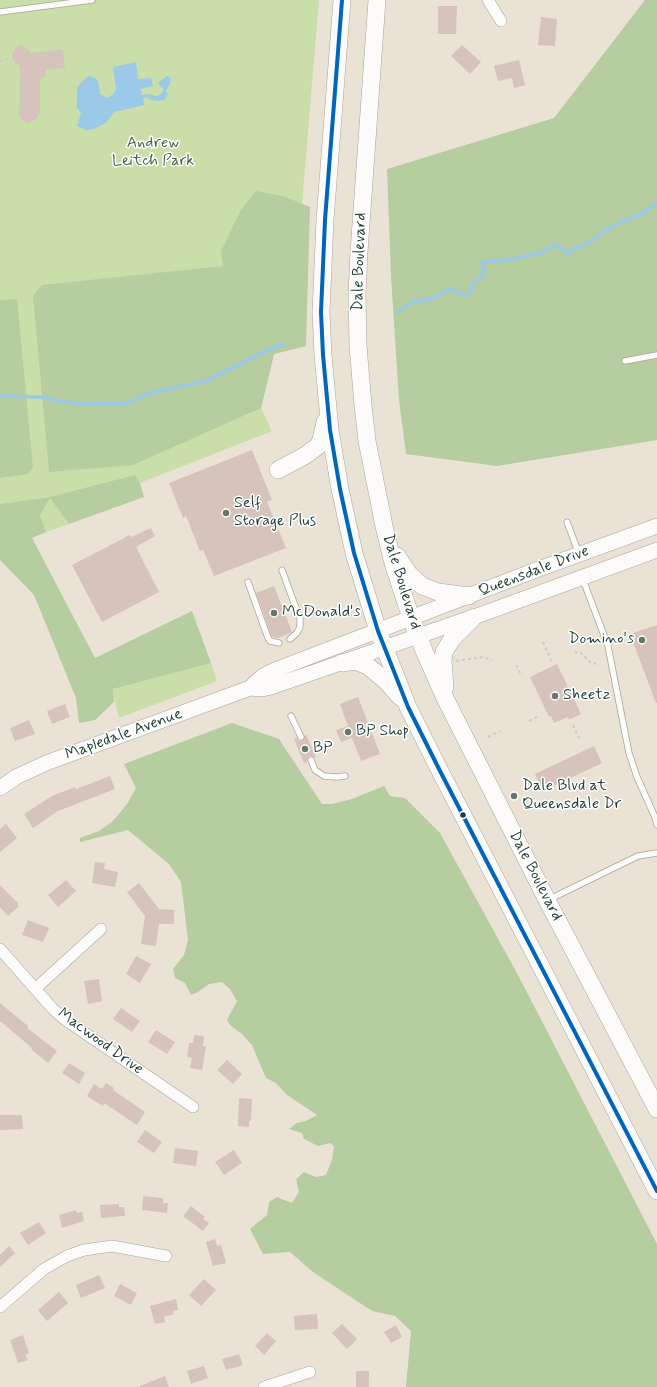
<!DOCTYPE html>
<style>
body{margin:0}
canvas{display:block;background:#eae2d4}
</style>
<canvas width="657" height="1387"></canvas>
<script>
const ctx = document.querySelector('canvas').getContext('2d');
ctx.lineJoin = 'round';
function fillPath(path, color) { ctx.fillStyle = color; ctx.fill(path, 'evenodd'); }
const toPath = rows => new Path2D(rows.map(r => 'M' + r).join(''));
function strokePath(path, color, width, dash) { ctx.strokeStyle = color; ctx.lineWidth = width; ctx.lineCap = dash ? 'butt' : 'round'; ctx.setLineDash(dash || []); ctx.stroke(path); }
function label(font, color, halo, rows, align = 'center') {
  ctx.font = font + ' Mynerve,sans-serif'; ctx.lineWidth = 3; ctx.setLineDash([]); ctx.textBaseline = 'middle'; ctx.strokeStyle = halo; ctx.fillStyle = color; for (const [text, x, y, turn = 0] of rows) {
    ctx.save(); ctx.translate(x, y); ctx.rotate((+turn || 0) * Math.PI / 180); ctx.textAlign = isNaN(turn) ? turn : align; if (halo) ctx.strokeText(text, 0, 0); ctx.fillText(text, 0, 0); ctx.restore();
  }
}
const green = toPath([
 [0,0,319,0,301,217,306,346,274,354,261,408,272,431,140,483,135,475,51,498,69,524,46,532,40,515,50,497,0,504],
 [211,663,217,681,119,718,112,689]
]);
const forest = toPath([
 [645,0,657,0,657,440,497,466,406,454,399,400,391,276,387,169,554,118],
 [256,191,283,196,310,207,306,346,274,354,261,408,133,465,49,472,33,296,42,285,223,266,221,251,241,210],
 [17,299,33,468,28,474,0,478,0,300],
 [135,475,140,483,144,497,69,524,50,498,40,515,46,532,32,538,95,658,192,611,211,663,113,689,114,702,95,720,79,723,76,698,34,595,0,560,0,504,50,497],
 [232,723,279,739,322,804,332,804,352,799,384,786,390,796,405,798,440,833,518,975,657,1244,657,1387,406,1387,411,1331,395,1316,372,1311,313,1272,290,1252,263,1254,250,1229,267,1215,269,1202,277,1197,292,1203,299,1192,296,1179,304,1172,316,1177,326,1175,332,1160,334,1146,330,1143,318,1146,304,1139,302,1133,289,1129,297,1123,306,1121,317,1115,287,1095,276,1083,266,1078,252,1045,242,1034,231,1026,227,1020,237,1001,230,989,222,982,209,984,198,992,191,995,185,983,175,978,173,969,184,955,188,940,181,882,169,864,128,830,80,842,80,838,99,831,112,822,127,804,136,788,124,764]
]);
const water = toPath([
 [136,62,138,79,151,78,153,86,141,89,142,95,150,94,155,96,160,95,164,89,160,86,158,83,159,82,167,76,170,77,171,82,166,91,168,94,165,100,158,101,151,100,147,97,143,98,144,105,114,112,106,123,94,129,86,130,77,126,81,113,77,108,77,94,78,86,85,79,89,76,95,78,98,81,100,94,107,98,113,94,116,88,113,67]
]);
const stream = toPath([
 [397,312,413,302,431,299,450,289,465,295,470,294,473,283,483,276,484,267,482,263,485,262,508,260,540,253,555,245,563,249,568,254,573,249,583,246,611,227,643,213,657,203],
 [0,396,40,397,64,402,87,404,128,403,149,393,206,381,272,348,283,345]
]);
const building = toPath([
 [438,6,457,6,456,34,438,34],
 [541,17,557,19,555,46,538,45],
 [21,45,27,48,31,53,63,49,65,68,46,70,46,77,40,79,40,112,35,120,28,123,24,122,19,116,20,66,15,63,12,55,15,48],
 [462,45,481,62,470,74,451,56],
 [519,60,525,85,514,88,512,78,498,81,494,66],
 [252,450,272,500,267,502,286,548,214,576,203,550,200,551,186,516,183,518,169,483],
 [151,528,155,536,136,547,159,592,102,622,72,565,130,535,131,537],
 [274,586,292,632,278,638,272,637,256,593],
 [657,625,657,703,656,703,630,634],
 [557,664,581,714,569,720,568,717,554,723,551,716,549,717,530,677],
 [358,697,380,754,361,761,352,738,341,742,336,730,348,726,340,704],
 [65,704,70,717,52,724,47,711],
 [29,720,35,734,15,741,10,728],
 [306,734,316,758,312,756,309,756,307,759,307,762,304,763,294,739,297,738,299,741,302,741],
 [594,746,602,763,543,791,535,774],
 [110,776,115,789,58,811,33,828,24,814,52,796,75,787,76,789],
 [6,824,17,838,0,852,0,829],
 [95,862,105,863,104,869,118,872,115,887,92,883],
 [66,880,76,891,58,907,48,895],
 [139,883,159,909,174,910,174,924,159,924,156,946,141,944,145,916,127,892],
 [0,885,18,903,18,907,8,916,0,907],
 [28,920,49,928,43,942,22,935],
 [136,956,151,964,140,983,126,974],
 [99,979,102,1001,88,1004,84,981],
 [0,1003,28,1026,27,1028,57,1051,48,1063,31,1049,32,1048,0,1021],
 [121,1008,140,1021,132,1032,113,1019],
 [156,1030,175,1042,167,1054,148,1042],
 [194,1035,204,1036,203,1046,206,1046,202,1070,190,1068,192,1058,187,1057,189,1043,193,1043],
 [227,1060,242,1074,233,1084,217,1070],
 [69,1063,85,1073,79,1084,62,1073],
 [106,1083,114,1088,113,1090,145,1112,137,1125,104,1103,103,1106,87,1096,94,1084,102,1089],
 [239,1098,252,1099,251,1121,249,1121,249,1127,238,1126],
 [0,1115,22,1115,23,1129,0,1130],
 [145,1130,162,1142,154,1153,137,1142],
 [175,1148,198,1151,196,1166,173,1163],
 [234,1150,242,1163,224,1175,215,1162],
 [143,1196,163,1198,163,1203,168,1203,167,1213,142,1210],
 [119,1204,119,1207,124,1207,125,1216,101,1218,100,1205],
 [191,1206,205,1217,203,1219,209,1223,203,1231,183,1216],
 [76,1210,77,1213,82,1212,84,1221,62,1228,59,1215],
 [39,1222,46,1233,28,1245,20,1233],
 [215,1239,217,1246,221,1245,226,1263,213,1266,206,1242],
 [9,1246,15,1253,0,1267,0,1255],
 [99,1275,105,1288,81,1298,76,1285],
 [204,1279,216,1290,201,1306,189,1295],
 [120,1284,137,1293,131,1305,114,1296],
 [59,1292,68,1303,47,1321,38,1310],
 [176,1299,178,1310,173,1311,174,1314,164,1317,165,1322,155,1324,150,1306],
 [317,1314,318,1329,295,1330,294,1316],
 [342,1324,357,1339,347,1349,332,1333],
 [396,1325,402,1337,391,1343,384,1332],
 [267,1333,276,1341,264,1355,255,1346],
 [23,1335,29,1353,25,1355,28,1360,18,1363,10,1340],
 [239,1354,243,1365,226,1370,222,1359],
 [204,1366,208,1378,191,1384,187,1371],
 [356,1371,369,1371,369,1387,356,1387],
 [165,1376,169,1387,140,1387,140,1386]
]);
const path = toPath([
 [0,61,13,58],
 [543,642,552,662],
 [575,653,579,651,590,662,596,664],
 [456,661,483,657,492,660],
 [516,665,522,676],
 [529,721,539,716],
 [573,725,580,740],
 [488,737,500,731]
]);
const lane = toPath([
 [0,12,92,0],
 [625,361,657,355],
 [567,522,579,554],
 [282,570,300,619,300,627,297,633,290,639],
 [582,577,608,646,629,753,637,777,655,817,657,825],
 [248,582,268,638,270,641,279,643],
 [291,716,301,737],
 [311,760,315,770,324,776,337,777,345,776],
 [550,899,638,856,657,853]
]);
const street = toPath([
 [488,0,501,21],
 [0,949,52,1008,64,1019,193,1107],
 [35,989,101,929],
 [0,1307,44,1269,67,1256,84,1250,112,1246,166,1256],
 [264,1387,310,1372]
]);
const secondary = toPath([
 [250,688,263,676,275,670,536,570,657,526],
 [0,788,16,777,46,763,250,688,262,689,271,687,485,613,657,550]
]);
const primary = toPath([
 [342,0,325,220,321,312,323,355,330,430,340,489,354,553,378,631,408,707,439,769,657,1191],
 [377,0,359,252,357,294,358,346,363,405,367,441,384,526,393,563,411,618,425,653,445,698,547,900,657,1109],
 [278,470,306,455,318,446,321,440,325,422],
 [397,556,409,574,422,586,438,592,469,596],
 [342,663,355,661,368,666,387,682,400,697],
 [445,687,443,661,444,652,452,639,473,618]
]);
const bus1 = toPath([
 [342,0,325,220,321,312,323,355,330,430,340,489,354,553,378,631,408,707,439,769,657,1191]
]);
const markers = [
 [226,513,4,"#66776c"],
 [274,613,4,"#66776c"],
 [642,640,4,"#66776c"],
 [555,696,4,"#66776c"],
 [348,732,4,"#66776c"],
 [305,749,4,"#66776c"],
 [514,796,4,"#66776c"],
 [463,815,3.5,"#1f3d34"]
];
const parkNames = [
 ["Andrew",153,144],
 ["Leitch Park",153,162]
];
const streetNames = [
 ["Dale Boulevard",360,262,-88],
 ["Queensdale Drive",534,572,-21],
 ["Dale Boulevard",401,582,73],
 ["Mapledale Avenue",124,735,-20],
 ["Dale Boulevard",535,876,63],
 ["Macwood Drive",100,1042,36]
];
const poiNames = [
 ["Self",234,504],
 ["Storage Plus",234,522],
 ["McDonald's",282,613],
 ["Domino's",634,640,"right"],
 ["Sheetz",563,696],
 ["BP Shop",356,732],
 ["BP",313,749],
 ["Dale Blvd at",522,787],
 ["Queensdale Dr",522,805]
];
fillPath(green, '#cadea9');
fillPath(forest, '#b6cd9f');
fillPath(water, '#9acae8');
strokePath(stream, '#9acae8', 3.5);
fillPath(building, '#d6c3bc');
strokePath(lane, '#a6a59c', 7);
strokePath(street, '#a6a59c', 12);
strokePath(secondary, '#a6a59c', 16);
strokePath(primary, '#a6a59c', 18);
strokePath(path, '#cbcbc7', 2, [3, 3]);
strokePath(lane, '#fcfbf9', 5.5);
strokePath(street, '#fcfbf9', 11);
strokePath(secondary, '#fcfbf9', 15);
strokePath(primary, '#fcfbf9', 17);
strokePath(bus1, '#0065bd', 4);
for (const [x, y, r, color] of markers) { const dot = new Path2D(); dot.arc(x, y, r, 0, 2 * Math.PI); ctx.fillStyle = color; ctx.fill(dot); strokePath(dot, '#fff', 1.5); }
label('16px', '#436448', '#fff', parkNames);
label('16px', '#1f3d34', '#fff', streetNames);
label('16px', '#1f3d34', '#fff', poiNames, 'left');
</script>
